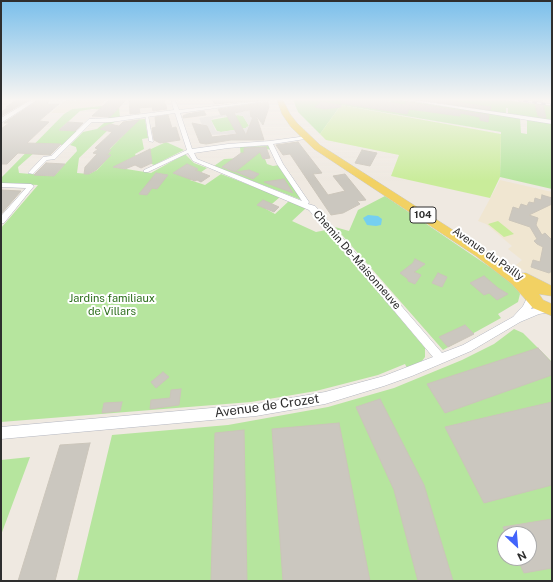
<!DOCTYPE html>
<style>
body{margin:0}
#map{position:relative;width:553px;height:582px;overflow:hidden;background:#efe9e1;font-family:"Public Sans",sans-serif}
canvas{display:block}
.frame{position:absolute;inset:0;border:2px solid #2e2e2e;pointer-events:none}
.north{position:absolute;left:497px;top:526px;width:40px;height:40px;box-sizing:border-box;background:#fff;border:1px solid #ababab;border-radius:50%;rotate:154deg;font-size:11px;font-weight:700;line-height:16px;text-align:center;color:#2e2e2e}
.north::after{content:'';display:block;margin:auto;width:14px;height:18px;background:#4264fb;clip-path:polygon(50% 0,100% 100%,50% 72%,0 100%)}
</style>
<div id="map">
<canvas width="553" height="582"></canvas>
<div class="frame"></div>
<div class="north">N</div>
</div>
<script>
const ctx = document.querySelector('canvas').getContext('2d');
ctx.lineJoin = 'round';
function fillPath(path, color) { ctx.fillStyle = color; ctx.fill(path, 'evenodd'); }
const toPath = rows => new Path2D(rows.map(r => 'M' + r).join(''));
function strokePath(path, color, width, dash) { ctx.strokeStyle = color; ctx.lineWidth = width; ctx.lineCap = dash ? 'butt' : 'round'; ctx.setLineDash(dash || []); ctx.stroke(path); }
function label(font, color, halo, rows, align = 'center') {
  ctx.font = font + ' "Public Sans",sans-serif'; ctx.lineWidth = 4; ctx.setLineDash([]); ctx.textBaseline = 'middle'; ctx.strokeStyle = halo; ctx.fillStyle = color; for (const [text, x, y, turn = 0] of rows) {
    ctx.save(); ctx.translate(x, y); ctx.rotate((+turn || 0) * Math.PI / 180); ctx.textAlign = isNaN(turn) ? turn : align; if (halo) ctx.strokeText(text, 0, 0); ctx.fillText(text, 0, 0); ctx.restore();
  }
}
const education = toPath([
 [79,100,105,100,101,106,72,109,65,113,51,113,64,101],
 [500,180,552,192,552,285,537,280,516,265,522,260,508,249,512,246,486,224,478,221]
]);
const green = toPath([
 [293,100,389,100,386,104,388,105,391,100,401,100,520,118,521,133,527,134,527,120,552,123,552,189,500,177,501,132,334,104,341,105,320,134,298,112],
 [423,100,505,100,552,106,552,121,508,114,508,108,506,108,506,113,504,114],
 [101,106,119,107,120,117,107,119,116,110,92,109,80,111,59,130,77,131,63,145,44,144,18,167,19,173,54,176,77,151,76,147,70,145,83,132,97,129,104,123,117,121,101,129,107,131,79,158,77,173,89,174,97,170,111,155,107,155,111,150,109,150,134,124,134,120,145,119,148,138,142,139,144,149,135,154,136,156,166,142,184,150,154,165,136,156,114,167,151,173,185,154,194,163,207,168,190,180,205,185,221,174,280,197,266,209,275,214,289,201,306,208,292,221,316,232,326,230,425,348,425,357,422,361,407,368,405,364,378,375,316,391,251,402,1,422,1,228,38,185,1,183,1,178,64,114,72,109],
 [238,115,243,116,249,126,247,128,221,132,217,131,211,120],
 [270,146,272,149,260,150,263,159,265,159,267,164,273,166,279,165,301,199,299,199,214,166,224,159,241,158,240,147],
 [385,196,509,280,517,286,520,294,518,302,498,314,501,318,443,350,335,227,349,231,358,210],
 [514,329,523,333,552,362,552,581,77,581,112,435,228,425,328,407,394,388,462,360,494,344],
 [505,534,529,534,529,558,505,558],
 [30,457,1,535,1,460]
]);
const pitch = toPath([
 [341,105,501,134,500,177,490,198,391,176,399,155,326,140,320,134],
 [498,221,514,234,504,237,488,224]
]);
const plaza = toPath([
 [253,110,252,133,211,135,207,127,202,125,199,118],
 [238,115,243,116,249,126,246,127,246,128,221,132,216,131,211,120,214,118]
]);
const water = toPath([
 [368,215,378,216,382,219,381,225,376,226,367,225,363,218]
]);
const building = toPath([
 [16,100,29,100,1,116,1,112,9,107,6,107,16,100],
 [38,100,50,100,47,104,59,104,39,121,49,122,27,143,61,144,50,155,18,153,7,164,1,164,1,129,9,123,4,123,38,100],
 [109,100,126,100,110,117,92,116,109,100],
 [129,100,164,100,167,109,153,111,152,107,139,108,140,113,130,114,129,100],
 [212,100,260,100,215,104,212,100],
 [342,100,389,100,387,102,406,105,406,102,489,115,488,122,480,120,480,117,460,113,460,116,409,109,407,114,341,103,342,100],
 [421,100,441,100,491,107,490,110,421,100],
 [534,100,542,100,546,118,538,116,534,100],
 [268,102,269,107,263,125,256,115,264,140,231,140,206,144,200,143,192,123,207,126,212,137,237,134,226,114,221,115,218,109,268,102],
 [250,110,251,117,253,117,246,135,234,113,250,110],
 [321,102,341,105,341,107,325,109,315,107,321,102],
 [204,111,206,115,183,118,183,116,187,114,204,111],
 [168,115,172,128,176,127,180,140,160,143,154,140,152,128,156,127,155,117,168,115],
 [139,120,108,150,111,150,107,155,111,155,96,170,89,174,84,174,85,167,97,154,93,153,98,149,95,148,112,132,100,129,110,124,119,126,123,122,139,120],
 [68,122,83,123,75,131,59,130,68,122],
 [298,142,322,173,313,174,328,195,345,191,333,176,345,174,366,200,357,201,360,204,343,213,331,215,290,154,283,155,276,145,298,142],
 [266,147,270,158,263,159,260,152,235,172,222,167,241,153,244,153,244,148,266,147],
 [150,149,152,163,141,168,135,165,125,169,113,167,150,149],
 [362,150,377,153,370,166,355,163,362,150],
 [46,163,65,164,54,176,34,175,46,163],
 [187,164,198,169,195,170,210,176,201,182,197,180,195,181,173,173,187,164],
 [249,170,259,174,253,179,236,172,249,170],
 [156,173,168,175,157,189,152,188,147,195,139,194,156,173],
 [284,179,293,193,264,182,284,179],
 [1,190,21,191,1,214,1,190],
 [542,195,552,198,552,204,529,215,538,218,536,225,542,235,545,233,552,240,552,271,549,273,531,267,533,260,540,262,543,247,537,244,534,241,537,239,530,227,509,220,513,207,519,209,521,204,527,206,529,202,534,203,535,198,541,200,542,195],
 [263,200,279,207,274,212,257,205,263,200],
 [415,259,425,264,414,272,421,275,415,284,408,281,408,279,400,273,413,263,415,259],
 [438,273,447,277,442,287,432,283,438,273],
 [484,276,498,288,508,294,497,300,489,293,484,295,470,283,484,276],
 [465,325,474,334,448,347,439,337,465,325],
 [538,348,552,363,552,375,445,413,427,384,538,348],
 [163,372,169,377,156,388,151,382,163,372],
 [181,389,179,405,150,409,151,400,170,398,171,390,181,389],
 [380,399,424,485,453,581,418,581,394,490,356,407,380,399],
 [122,402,120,411,102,413,104,403,122,402],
 [552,402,552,485,484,503,445,427,552,402],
 [339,423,370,581,283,581,272,429,339,423],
 [244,430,247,581,211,581,215,433,244,430],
 [90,443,55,581,18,581,60,445,90,443],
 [552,519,552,568,524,573,517,558,529,558,529,534,506,534,503,527,552,519]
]);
const pedestrian = toPath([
 [145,114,148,115,153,142,149,141,145,114]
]);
const minor = toPath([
 [171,100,175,100,179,110,269,100,267,101,180,113,192,149,228,144,270,141,307,136,308,137,305,139,273,144,283,164,309,202,308,204,315,206,442,353,463,345,513,317,523,306,529,294,532,293,535,294,537,297,531,309,548,305,552,308,551,312,539,314,520,322,471,351,412,376,384,386,325,404,256,416,1,439,1,427,256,404,325,392,384,376,433,357,309,210,193,161,188,153,148,172,144,172,144,170,187,150,175,113,111,122,92,122,55,159,47,160,33,174,28,173,43,157,51,156,89,119,111,118,174,110,171,100],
 [268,145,277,164,302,201,197,159,194,153,228,148,268,145],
 [406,100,414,100,552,120,552,124,406,100],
 [1,183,31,184,34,186,4,223,1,223,1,216,26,188,1,187,1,183]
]);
const tertiary = toPath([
 [31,100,37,100,1,123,1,118,31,100]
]);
const primary = toPath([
 [277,100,283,100,290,114,297,123,320,145,484,250,517,273,526,273,552,286,552,296,539,294,543,300,552,304,552,316,533,308,512,284,476,256,314,149,291,127,282,114,277,100]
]);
const rail = toPath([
 [519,100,552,105]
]);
const shields = [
 [423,215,26]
];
const shieldNames = [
 ["104",423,215]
];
const streetNames = [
 ["Avenue du Pailly",488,254,35],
 ["Chemin De-Maisonneuve",357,260,49]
];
const parkNames = [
 ["Jardins familiaux",112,299],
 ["de Villars",112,312]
];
const nearStreetnames = [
 ["Avenue de Crozet",267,406,-8]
];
fillPath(education, '#f0e6d1');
fillPath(green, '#b6e59e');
fillPath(pitch, '#c9ec9a');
fillPath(plaza, '#dfdcd8');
fillPath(water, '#75cff0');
fillPath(building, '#cbc7bf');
strokePath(building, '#cbc5ba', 1);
strokePath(pedestrian, '#b4b7c1', 1);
strokePath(minor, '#b4b7c1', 1);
strokePath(tertiary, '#b4b7c1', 1);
strokePath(primary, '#c9c9c9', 1);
fillPath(pedestrian, '#fff');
fillPath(minor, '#fff');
fillPath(tertiary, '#fff');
fillPath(primary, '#f2d163');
strokePath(rail, '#a3a6b8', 2.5);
strokePath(rail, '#fff', 1.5, [4.5]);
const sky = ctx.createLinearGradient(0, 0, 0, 181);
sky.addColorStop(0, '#7abfeb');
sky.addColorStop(0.55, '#f8f5f2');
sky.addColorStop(1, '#f8f5f200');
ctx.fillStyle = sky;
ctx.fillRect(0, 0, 553, 181);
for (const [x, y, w] of shields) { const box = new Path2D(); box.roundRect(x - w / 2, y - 8, w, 16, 3); ctx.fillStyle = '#fff'; ctx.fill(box); strokePath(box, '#2e2e2e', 1); }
label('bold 10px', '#2e2e2e', null, shieldNames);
label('11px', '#2e2e2e', '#fff', streetNames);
label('11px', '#2c6e1b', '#fff', parkNames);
label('13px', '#2e2e2e', '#fff', nearStreetnames);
</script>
